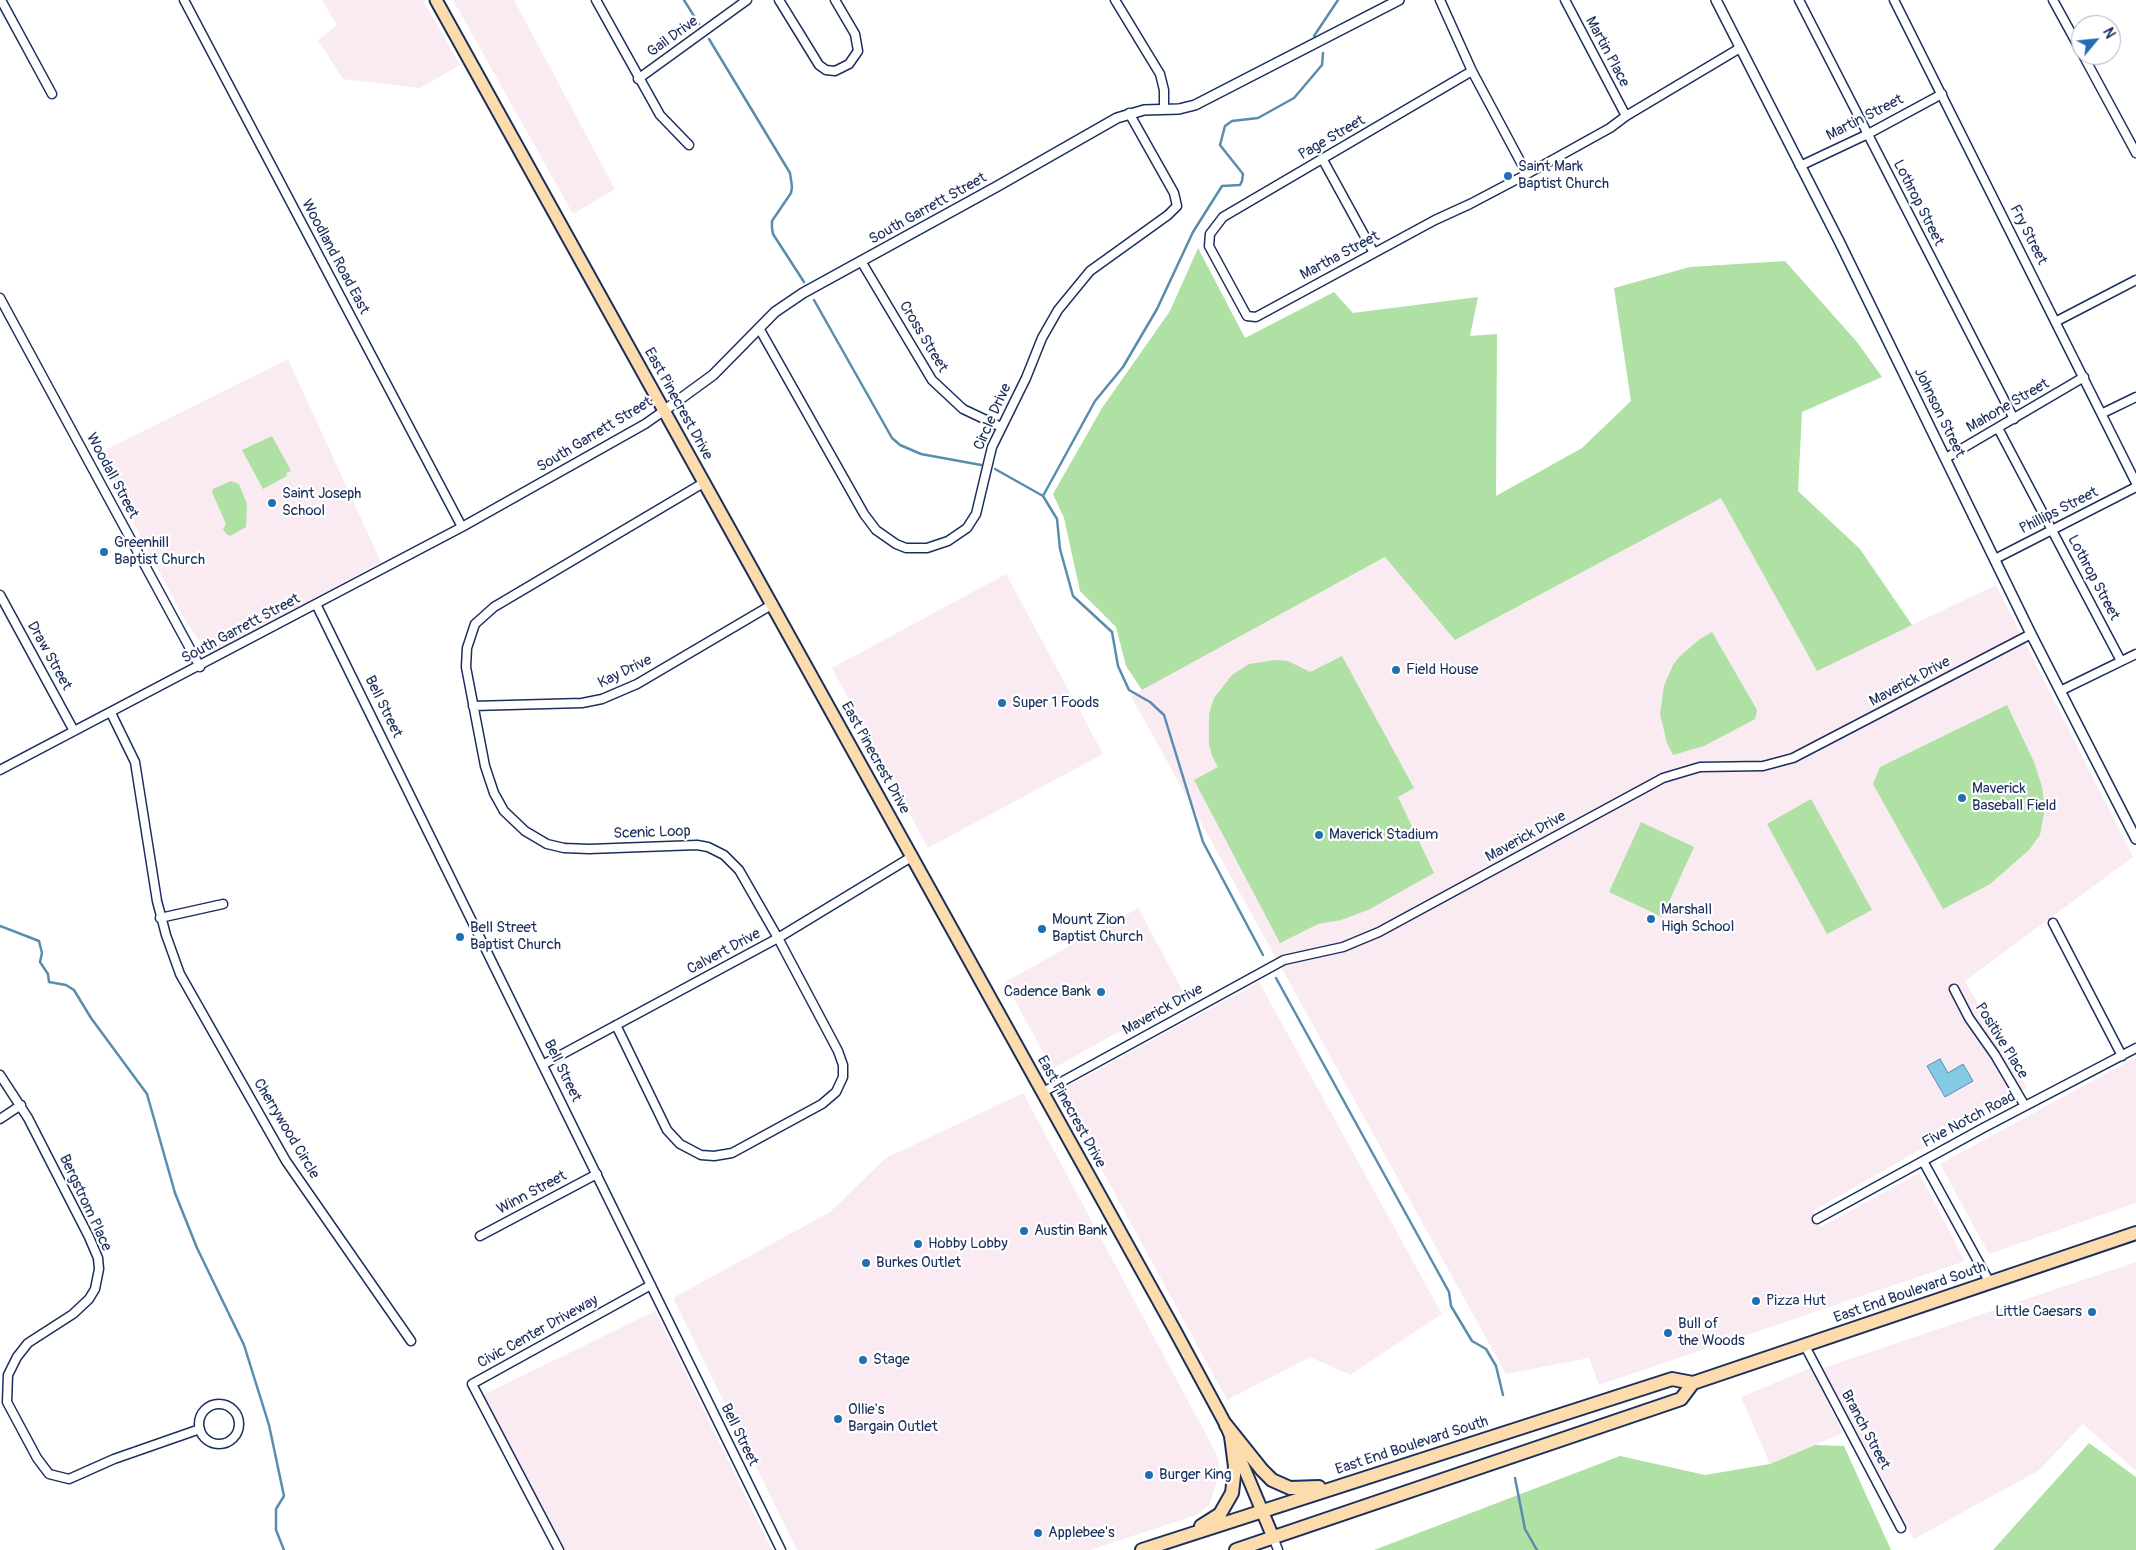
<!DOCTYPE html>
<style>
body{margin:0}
#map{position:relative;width:2136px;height:1550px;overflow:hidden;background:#fff;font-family:Pangolin,sans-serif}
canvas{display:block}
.north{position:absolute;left:2071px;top:15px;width:50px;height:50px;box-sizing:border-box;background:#fff;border:1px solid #a4acbf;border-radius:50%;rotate:62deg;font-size:14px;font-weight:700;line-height:20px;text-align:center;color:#1b2f5e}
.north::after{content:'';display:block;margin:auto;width:18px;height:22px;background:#1f6fb2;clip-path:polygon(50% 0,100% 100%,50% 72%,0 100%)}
</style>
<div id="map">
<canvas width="2136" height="1550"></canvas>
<div class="north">N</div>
</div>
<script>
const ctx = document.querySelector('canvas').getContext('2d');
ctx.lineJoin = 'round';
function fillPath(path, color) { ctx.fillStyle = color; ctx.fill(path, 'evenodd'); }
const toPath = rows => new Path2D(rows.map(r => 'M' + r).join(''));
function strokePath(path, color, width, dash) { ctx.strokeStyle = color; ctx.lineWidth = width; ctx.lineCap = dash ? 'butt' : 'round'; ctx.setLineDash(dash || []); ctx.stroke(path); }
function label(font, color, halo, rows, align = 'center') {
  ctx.font = font + ' Pangolin,sans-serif'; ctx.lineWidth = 4.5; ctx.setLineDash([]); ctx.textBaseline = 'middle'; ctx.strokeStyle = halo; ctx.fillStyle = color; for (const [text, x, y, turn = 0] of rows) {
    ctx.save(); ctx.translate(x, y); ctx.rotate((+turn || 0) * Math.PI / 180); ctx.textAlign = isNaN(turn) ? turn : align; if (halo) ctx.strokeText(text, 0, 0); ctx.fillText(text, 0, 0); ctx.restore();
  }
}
const built = toPath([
 [322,0,423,0,460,65,420,88,343,79,318,40,337,25],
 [453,0,514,0,615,189,573,214],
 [288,359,381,562,210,655,186,622,97,454],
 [1721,497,1817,670,1996,585,2133,857,1965,981,2027,1088,1813,1211,1821,1227,1919,1173,1965,1261,1599,1385,1589,1358,1506,1374,1131,696,1386,557,1456,640],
 [1006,574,1103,754,928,848,832,668],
 [1138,908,1185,995,1052,1069,1005,982],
 [1259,982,1442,1314,1350,1375,1310,1357,1227,1400,1059,1091],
 [2136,1057,2136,1203,1989,1254,1940,1164],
 [1023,1093,1215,1451,1219,1461,1218,1479,1209,1505,1196,1515,1090,1550,797,1550,673,1298,830,1212,886,1158],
 [2136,1262,2136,1471,2083,1424,2038,1471,1914,1539,1823,1368],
 [655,1311,772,1550,557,1550,481,1396],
 [1811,1368,1843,1433,1770,1464,1741,1397]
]);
const green = toPath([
 [1198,248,1245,338,1334,292,1353,313,1478,297,1470,336,1497,334,1496,496,1582,448,1631,401,1614,288,1690,267,1785,261,1857,342,1882,377,1802,412,1798,491,1860,549,1912,625,1817,671,1721,498,1455,640,1385,557,1142,690,1126,666,1116,627,1080,591,1064,518,1053,494,1102,408,1170,311],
 [272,436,291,471,286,473,287,476,263,489,242,450],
 [231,481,239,484,247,504,246,527,230,536,226,534,223,529,226,524,212,492,213,489],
 [1712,632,1757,710,1755,719,1704,746,1673,755,1667,743,1660,714,1664,686,1673,665,1680,656,1700,639],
 [1342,656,1414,788,1398,797,1434,873,1368,910,1341,920,1318,924,1280,943,1194,780,1218,767,1212,756,1209,744,1209,714,1214,698,1232,675,1249,664,1275,660,1288,661,1310,672],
 [2007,705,2034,762,2042,787,2045,808,2040,835,2029,850,1990,884,1943,909,1873,784,1880,767],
 [1811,799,1872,910,1827,934,1767,824],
 [1641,822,1694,847,1662,917,1609,892],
 [2089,1443,2136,1477,2136,1550,1993,1550],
 [1815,1445,1844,1446,1891,1550,1374,1550,1620,1456,1705,1475,1770,1464]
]);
const water = toPath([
 [1940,1059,1948,1073,1963,1064,1973,1081,1945,1097,1927,1066,1940,1059]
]);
const stream = toPath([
 [684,0,699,24],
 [1314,36,1338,0],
 [709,39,790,173,792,187,791,193,772,221,772,228,773,234,804,282],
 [814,300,892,438,900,445,921,454,981,465],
 [995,469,1043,496],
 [0,926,39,941,42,953,40,962,48,974,49,982,66,985,74,990,91,1018,147,1094,175,1193,197,1248,244,1345,269,1425,284,1496,276,1509,276,1530,284,1550],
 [1263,955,1203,842,1164,715,1150,702,1129,690,1118,666,1112,632,1073,596,1060,549,1057,519,1043,496,1095,401,1123,367,1157,309,1193,232,1222,186,1240,185,1242,181,1243,174,1220,145,1225,126,1232,121,1258,118,1294,98,1322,65,1323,53],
 [1276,978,1449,1292,1451,1306,1472,1341,1486,1349,1496,1366,1503,1395],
 [1515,1478,1525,1529,1537,1550]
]);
const minor = toPath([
 [1,0,52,94],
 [184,0,462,527],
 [596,0,660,115,689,145],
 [779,0,819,65,826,70,835,71,849,64,858,51,855,34,835,0],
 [1115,0,1160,74,1164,90,1164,109],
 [1440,0,1472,71,1527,174],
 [1565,0,1626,116],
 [1799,0,2014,419],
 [1894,0,2136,483],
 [2053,0,2081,51],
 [2083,55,2136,153],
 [1472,71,1223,217,1210,234,1209,246,1247,316,1256,317,1435,220,1470,204,1527,174,1610,128,1626,116,1740,48],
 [638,79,747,0],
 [1323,160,1374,253],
 [1800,166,1868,134,1942,94],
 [861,261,932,380,963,409,1001,427],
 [0,298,200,667],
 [2057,321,2136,280],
 [759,328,864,514,876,530,896,544,906,548,927,548,948,541,967,528,976,514,992,447,1026,378,1042,338,1058,310,1090,271,1168,215,1177,206,1174,193,1129,113],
 [2103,413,2136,397],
 [1998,428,2121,661],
 [1946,458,2084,377],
 [1995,559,2136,487],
 [0,595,74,731],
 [316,604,781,1550],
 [2060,691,2136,654],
 [473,706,582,703,602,699,637,684,773,604],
 [111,713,135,762,157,901,166,935,180,974,286,1161,411,1341],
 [0,770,462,527,645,424,665,410],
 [160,918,223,904],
 [2053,923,2122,1056],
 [1954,989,1969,1018,1995,1055,2025,1106],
 [616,1025,667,1130,680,1144,701,1155,714,1156,732,1153,822,1104,836,1092,843,1077,843,1065,838,1051,778,938,739,870,724,855,708,847,697,845,589,849,564,848,547,844,525,831,504,811,494,793,485,766,466,667,467,648,475,624,494,607,705,482],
 [544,1064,778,938,913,856],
 [0,1075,28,1118,89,1237,98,1258,99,1269,95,1289,89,1299,73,1314,28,1343,17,1357,8,1375,7,1402,37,1458,49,1474,69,1479,114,1459,200,1429],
 [1043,1092,1284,960,1343,947,1379,932,1663,778,1700,767,1763,766,1793,758,2031,634],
 [0,1119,21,1105],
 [1923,1161,1990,1283],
 [1817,1219,1985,1127,2136,1048],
 [480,1236,597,1174],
 [1805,1346,1901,1528],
 '199 1424a20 20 0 1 1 40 0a20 20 0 1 1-40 0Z',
 [1273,1537,1278,1550],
 [559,1550,472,1384,651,1285]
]);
const tertiary = toPath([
 [1716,0,1839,241,2031,634,2136,839],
 [665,410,713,375,775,312,803,293,996,187,1117,118,1144,110,1179,109,1195,105,1399,0]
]);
const primary = toPath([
 [436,0,1173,1327,1226,1425,1273,1537]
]);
const trunk = toPath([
 [1226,1425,1262,1470,1272,1480,1290,1488,1319,1487],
 [1201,1526,1220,1514,1232,1493,1235,1467,1231,1436],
 [1142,1550,1672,1379,1693,1383,2136,1233],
 [1236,1550,1681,1399,1693,1383]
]);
const markers = [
 [1508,176,5,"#1f6fb2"],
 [272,503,5,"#1f6fb2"],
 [104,552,5,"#1f6fb2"],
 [1396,670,5,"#1f6fb2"],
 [1002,703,5,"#1f6fb2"],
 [1962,798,5,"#1f6fb2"],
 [1319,835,5,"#1f6fb2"],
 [1651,919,5,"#1f6fb2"],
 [1042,929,5,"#1f6fb2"],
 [460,937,5,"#1f6fb2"],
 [1101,992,5,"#1f6fb2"],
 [1024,1231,5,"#1f6fb2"],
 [918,1244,5,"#1f6fb2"],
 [866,1263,5,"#1f6fb2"],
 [1756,1301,5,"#1f6fb2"],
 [2092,1312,5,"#1f6fb2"],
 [1668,1333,5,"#1f6fb2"],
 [863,1360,5,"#1f6fb2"],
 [838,1419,5,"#1f6fb2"],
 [1149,1475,5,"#1f6fb2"],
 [1038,1533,5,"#1f6fb2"]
];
const streetNames = [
 ["Gail Drive",673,37,-36],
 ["Martin Place",1607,52,62],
 ["Martin Street",1865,118,-27],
 ["Page Street",1332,138,-30],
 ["Lothrop Street",1918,203,63],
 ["South Garrett Street",928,209,-29],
 ["Fry Street",2028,235,63],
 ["Martha Street",1340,256,-28],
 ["Woodland Road East",335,257,62],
 ["Cross Street",923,337,59],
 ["East Pinecrest Drive",678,404,61],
 ["Mahone Street",2008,406,-30],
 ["Johnson Street",1939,413,64],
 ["Circle Drive",993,417,-66],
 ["South Garrett Street",595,435,-31],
 ["Woodall Street",112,476,62],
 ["Phillips Street",2059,511,-27],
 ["Lothrop Street",2093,578,62],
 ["South Garrett Street",241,629,-28],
 ["Draw Street",49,656,61],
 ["Kay Drive",625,672,-26],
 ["Maverick Drive",1910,682,-28],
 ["Bell Street",383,707,64],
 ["East Pinecrest Drive",875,758,61],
 ["Scenic Loop",652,833,-2],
 ["Maverick Drive",1526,837,-29],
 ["Calvert Drive",724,952,-28],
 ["Maverick Drive",1163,1010,-29],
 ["Positive Place",2001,1041,58],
 ["Bell Street",562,1071,64],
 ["East Pinecrest Drive",1071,1112,61],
 ["Five Notch Road",1969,1120,-28],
 ["Cherrywood Circle",286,1129,59],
 ["Winn Street",532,1193,-28],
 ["Bergstrom Place",85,1203,65],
 ["East End Boulevard South",1910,1293,-19],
 ["Civic Center Driveway",538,1332,-29],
 ["Branch Street",1865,1430,62],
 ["Bell Street",739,1435,64],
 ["East End Boulevard South",1412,1446,-18]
];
const poiNames = [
 ["Saint Mark",1518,167],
 ["Baptist Church",1518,184],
 ["Saint Joseph",282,494],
 ["School",282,511],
 ["Greenhill",114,543],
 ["Baptist Church",114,560],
 ["Field House",1406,670],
 ["Super 1 Foods",1012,703],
 ["Maverick",1972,789],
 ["Baseball Field",1972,806],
 ["Maverick Stadium",1329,835],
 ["Marshall",1661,910],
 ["High School",1661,927],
 ["Mount Zion",1052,920],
 ["Baptist Church",1052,937],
 ["Bell Street",470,928],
 ["Baptist Church",470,945],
 ["Cadence Bank",1091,992,"right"],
 ["Austin Bank",1034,1231],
 ["Hobby Lobby",928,1244],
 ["Burkes Outlet",876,1263],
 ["Pizza Hut",1766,1301],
 ["Little Caesars",2082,1312,"right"],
 ["Bull of",1678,1324],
 ["the Woods",1678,1341],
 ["Stage",873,1360],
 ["Ollie's",848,1410],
 ["Bargain Outlet",848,1427],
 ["Burger King",1159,1475],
 ["Applebee's",1048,1533]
];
fillPath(built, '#faeaf1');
fillPath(green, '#aee1a3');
fillPath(water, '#83cbe4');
strokePath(water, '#598dae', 1);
strokePath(stream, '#598dae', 2.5);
strokePath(minor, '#1b2f5e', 11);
strokePath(tertiary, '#1b2f5e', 12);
strokePath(primary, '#1b2f5e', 15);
strokePath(trunk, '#1b2f5e', 16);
strokePath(minor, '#fff', 8);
strokePath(tertiary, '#fff', 9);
strokePath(primary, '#fcdcac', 11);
strokePath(trunk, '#fcdcac', 12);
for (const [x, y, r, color] of markers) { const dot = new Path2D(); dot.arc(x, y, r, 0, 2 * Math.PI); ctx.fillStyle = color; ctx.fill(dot); strokePath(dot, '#fff', 2); }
label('15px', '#1b2f5e', '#fff', streetNames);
label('15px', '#1b2f5e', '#fff', poiNames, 'left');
</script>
